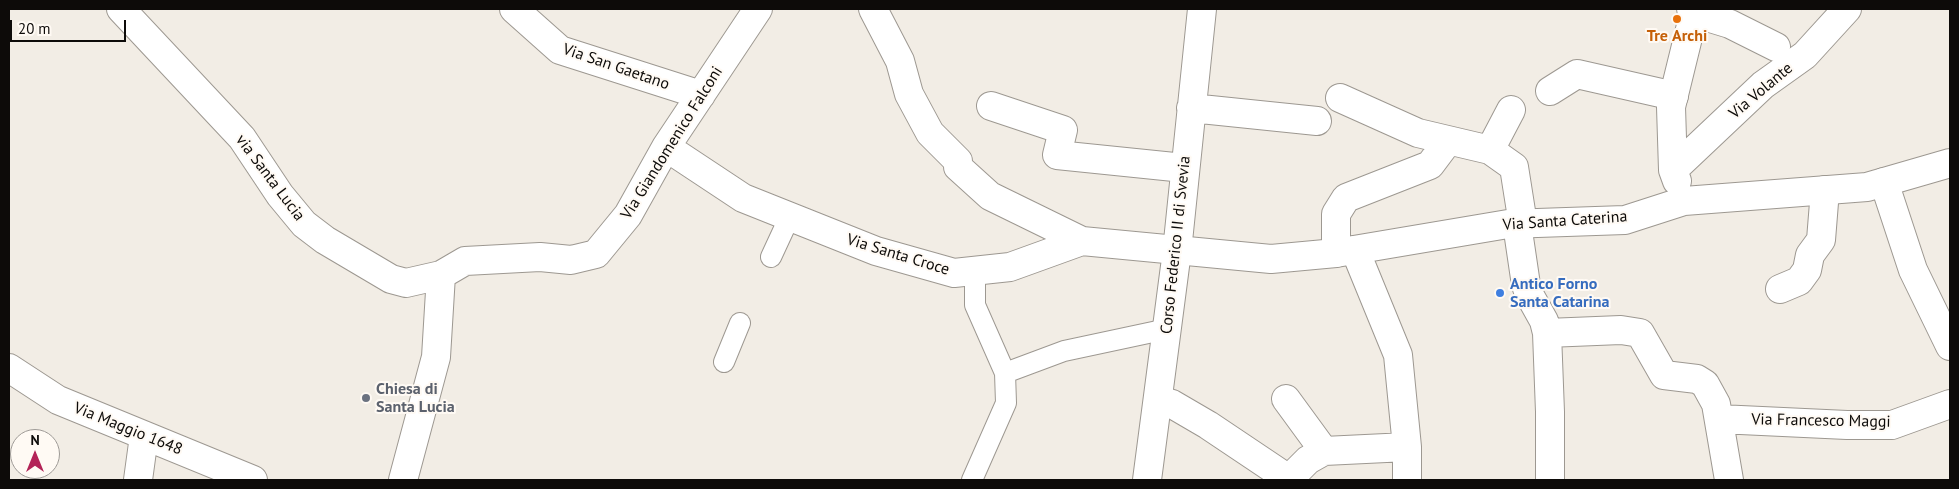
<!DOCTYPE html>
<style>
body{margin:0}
#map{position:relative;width:1959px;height:489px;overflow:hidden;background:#f2ede5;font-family:"PT Sans",sans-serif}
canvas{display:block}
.frame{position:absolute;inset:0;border:10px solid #0d0b09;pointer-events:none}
.north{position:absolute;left:10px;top:429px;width:50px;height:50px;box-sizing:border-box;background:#fffaf4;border:1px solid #9e9a96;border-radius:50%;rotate:0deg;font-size:14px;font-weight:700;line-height:20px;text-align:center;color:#0d0b09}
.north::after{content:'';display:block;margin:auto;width:18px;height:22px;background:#b32357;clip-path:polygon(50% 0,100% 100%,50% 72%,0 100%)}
.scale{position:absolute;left:10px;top:20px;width:116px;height:22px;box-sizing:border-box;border:2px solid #0d0b09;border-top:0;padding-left:6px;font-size:15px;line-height:18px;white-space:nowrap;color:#0d0b09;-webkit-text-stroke:4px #fffaf4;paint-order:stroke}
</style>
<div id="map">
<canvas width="1959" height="489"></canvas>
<div class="frame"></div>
<div class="north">N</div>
<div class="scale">20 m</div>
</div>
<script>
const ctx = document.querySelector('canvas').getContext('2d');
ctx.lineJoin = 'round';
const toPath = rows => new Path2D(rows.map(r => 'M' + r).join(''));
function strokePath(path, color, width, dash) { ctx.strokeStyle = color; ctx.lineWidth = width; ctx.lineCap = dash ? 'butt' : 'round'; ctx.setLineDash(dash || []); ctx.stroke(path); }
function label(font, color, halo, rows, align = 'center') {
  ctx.font = font + ' "PT Sans",sans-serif'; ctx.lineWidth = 4; ctx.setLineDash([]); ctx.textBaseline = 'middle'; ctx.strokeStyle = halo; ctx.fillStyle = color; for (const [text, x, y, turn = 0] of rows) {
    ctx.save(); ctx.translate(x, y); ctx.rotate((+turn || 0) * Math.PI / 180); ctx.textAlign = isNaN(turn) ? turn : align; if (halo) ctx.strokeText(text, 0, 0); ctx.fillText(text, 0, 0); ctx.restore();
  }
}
const service = toPath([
 [771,257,790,216],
 [975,271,975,305,1005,373,1064,351,1167,329],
 [724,362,740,323],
 [972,480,1006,403,1005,373]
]);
const pedestrian = toPath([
 [1694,13,1730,24,1776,47],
 [1550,91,1577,74,1674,96],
 [1340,98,1418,133,1490,150,1514,167,1523,224],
 [991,106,1063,130,1057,155,1184,168],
 [1191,108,1317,121],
 [1490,150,1511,110],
 [1884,182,1913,270,1950,346],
 [1517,224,1526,285,1529,294,1544,321,1547,333,1550,412,1550,480],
 [1355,250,1398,355,1407,447,1407,480],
 [1336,253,1336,214,1346,198,1430,165,1448,141],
 [1780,289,1799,281,1807,270,1810,255,1821,240,1825,190],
 [1547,333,1621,330,1640,333,1664,375,1697,379,1705,384,1716,404,1729,480],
 [1286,399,1324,451],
 [1158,400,1172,404,1208,425,1287,478],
 [1719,419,1847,425,1892,425,1950,404],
 [1147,480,1177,251,1202,9],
 [1277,480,1292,476,1308,460,1324,451,1407,447]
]);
const minor = toPath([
 [121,9,242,138,280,195,304,224,325,240,391,279,406,283,441,275,465,261,540,257,571,260,596,254,628,215,666,147,758,9],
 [514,9,560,50,701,95],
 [873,9,900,61,909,94,930,133,958,161,958,167,990,196,1082,241],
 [666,147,743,198,876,251,954,273,1010,267,1082,241,1271,259,1336,253,1508,224,1625,220,1684,201,1867,187,1950,163],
 [1673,170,1763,85,1805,55,1847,9],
 [1677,181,1673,170,1671,107,1694,13,1691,9],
 [9,368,58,400,253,480],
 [138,480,144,436],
 [403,480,436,357,441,275]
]);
const markers = [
 [1677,19,5,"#e8710a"],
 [1500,293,5,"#3f7fe0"],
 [366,398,5,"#6b7280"]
];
const foodNames = [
 ["Tre Archi",1677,36]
];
const streetNames = [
 ["Via San Gaetano",616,67,19],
 ["Via Volante",1761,91,-40],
 ["Via Giandomenico Falconi",672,143,-58],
 ["via Santa Lucia",270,178,53],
 ["Via Santa Caterina",1565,221,-4],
 ["Corso Federico II di Svevia",1176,245,-84],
 ["Via Santa Croce",898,255,17],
 ["Via Francesco Maggi",1821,421,1],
 ["Via Maggio 1648",128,429,22]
];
const shopNames = [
 ["Antico Forno",1510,284],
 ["Santa Catarina",1510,302]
];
const worshipNames = [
 ["Chiesa di",376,389],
 ["Santa Lucia",376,407]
];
strokePath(service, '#9d9891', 22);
strokePath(pedestrian, '#9d9891', 30);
strokePath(minor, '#9d9891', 30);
strokePath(service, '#fff', 20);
strokePath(pedestrian, '#fff', 28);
strokePath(minor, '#fff', 28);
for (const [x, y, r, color] of markers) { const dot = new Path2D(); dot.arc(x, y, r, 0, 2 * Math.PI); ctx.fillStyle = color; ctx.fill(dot); strokePath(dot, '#fffaf4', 2); }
label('bold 16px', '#c56008', '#fffaf4', foodNames);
label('16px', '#0d0b09', '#fffaf4', streetNames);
label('bold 16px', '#366cbe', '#fffaf4', shopNames, 'left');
label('bold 16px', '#5b616d', '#fffaf4', worshipNames, 'left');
</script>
